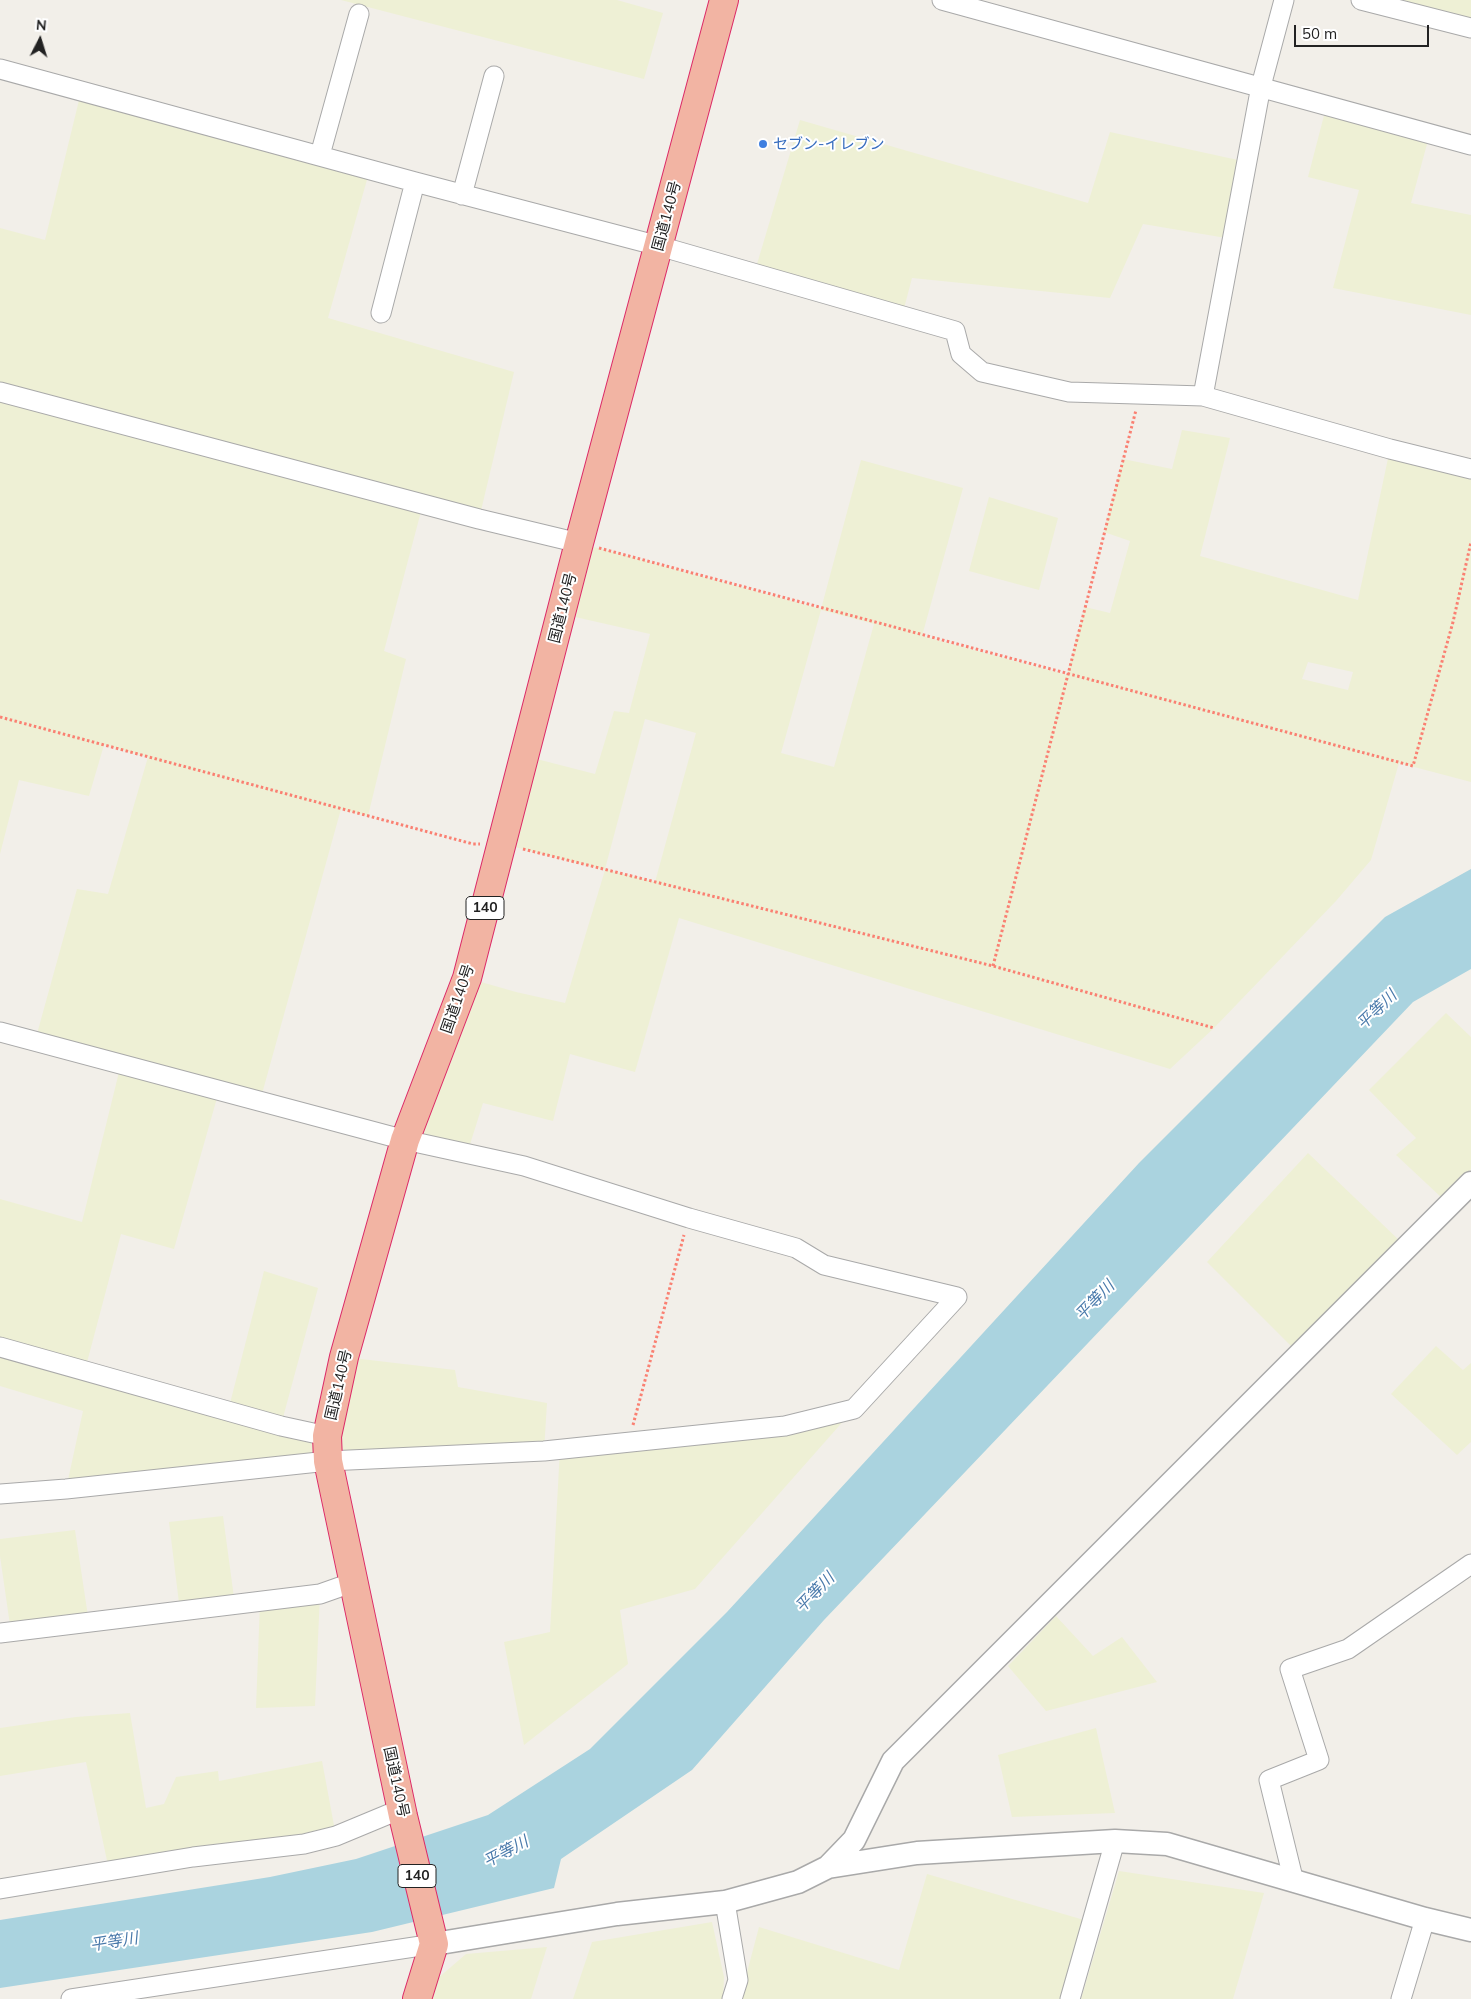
<!DOCTYPE html>
<meta charset="utf-8">
<style>
body{margin:0}
#map{position:relative;width:1471px;height:1999px;overflow:hidden;background:#f2efe9;font-family:Mulish,sans-serif}
canvas{display:block}
.north{position:absolute;left:15px;top:15px;width:50px;height:50px;-webkit-text-stroke:4px #fff;paint-order:stroke;rotate:5deg;font-size:14px;font-weight:700;line-height:20px;text-align:center;color:#222}
.north::after{content:'';display:block;margin:auto;width:18px;height:22px;background:#222;clip-path:polygon(50% 0,100% 100%,50% 72%,0 100%)}
.scale{position:absolute;left:1294px;top:25px;width:135px;height:22px;box-sizing:border-box;border:2px solid #222;border-top:0;padding-left:6px;font-size:15px;line-height:18px;white-space:nowrap;color:#222;-webkit-text-stroke:4px #fff;paint-order:stroke}
</style>
<div id="map">
<canvas width="1471" height="1999"></canvas>
<div class="north">N</div>
<div class="scale">50 m</div>
</div>
<script>
const ctx = document.querySelector('canvas').getContext('2d');
ctx.lineJoin = 'round';
function fillPath(path, color) { ctx.fillStyle = color; ctx.fill(path, 'evenodd'); }
const toPath = rows => new Path2D(rows.map(r => 'M' + r).join(''));
function strokePath(path, color, width, dash) { ctx.strokeStyle = color; ctx.lineWidth = width; ctx.lineCap = dash ? 'butt' : 'round'; ctx.setLineDash(dash || []); ctx.stroke(path); }
function label(font, color, halo, rows, align = 'center') {
  ctx.font = font + ' Mulish,"Noto Sans JP",sans-serif'; ctx.lineWidth = 4; ctx.setLineDash([]); ctx.textBaseline = 'middle'; ctx.strokeStyle = halo; ctx.fillStyle = color; for (const [text, x, y, turn = 0] of rows) {
    ctx.save(); ctx.translate(x, y); ctx.rotate((+turn || 0) * Math.PI / 180); ctx.textAlign = isNaN(turn) ? turn : align; if (halo) ctx.strokeText(text, 0, 0); ctx.fillText(text, 0, 0); ctx.restore();
  }
}
const farmland = toPath([
 [341,0,617,0,663,13,644,79],
 [1405,0,1471,0,1471,28,1403,9],
 [81,92,370,169,328,318,514,372,479,519,423,504,384,651,406,659,368,816,341,809,260,1101,219,1091,174,1249,121,1234,85,1370,228,1411,264,1271,318,1288,281,1425,327,1436,344,1357,455,1370,458,1387,547,1403,544,1451,66,1489,83,1411,0,1386,0,1199,82,1222,121,1064,35,1041,77,889,108,894,148,757,104,745,89,796,19,780,0,854,0,228,45,240],
 [1327,104,1430,133,1411,203,1471,215,1471,315,1333,288,1359,190,1308,177],
 [800,120,1088,203,1110,132,1247,162,1232,239,1143,224,1110,298,912,278,902,316,754,274],
 [1182,430,1230,438,1200,556,1358,600,1390,449,1471,469,1471,782,1399,763,1371,860,1336,901,1214,1028,1170,1069,679,918,635,1072,570,1054,553,1121,483,1103,467,1154,405,1140,467,978,516,992,565,1003,605,870,503,844,525,756,595,774,614,711,629,713,650,634,562,614,579,543,821,609,861,460,963,488,922,636,1067,675,1085,607,1110,613,1130,541,1104,532,1123,459,1172,469],
 [821,610,874,624,834,767,781,753],
 [1308,662,1353,672,1348,690,1302,679],
 [645,719,696,733,655,882,605,869],
 [989,497,1058,518,1039,590,969,571],
 [1446,1013,1471,1037,1471,1169,1442,1198,1396,1155,1416,1138,1369,1090],
 [1308,1153,1401,1242,1293,1348,1207,1262],
 [1436,1346,1463,1370,1471,1363,1471,1442,1457,1455,1391,1394],
 [854,1409,695,1589,620,1610,628,1664,524,1745,504,1642,550,1632,560,1449],
 [223,1516,235,1605,180,1611,169,1522],
 [75,1530,89,1623,11,1632,0,1556,0,1539],
 [320,1594,315,1706,256,1708,260,1602],
 [1056,1616,1093,1656,1122,1637,1157,1682,1046,1711,1008,1666],
 [130,1713,146,1808,164,1804,176,1777,218,1771,219,1781,322,1761,336,1836,109,1870,86,1762,0,1776,0,1728,76,1717],
 [1096,1728,1115,1813,1012,1817,998,1755],
 [1119,1871,1264,1893,1233,1999,1081,1999],
 [927,1874,1084,1920,1061,1999,740,1999,759,1927,899,1970],
 [712,1922,724,1977,723,1999,573,1999,592,1942],
 [547,1947,531,1999,431,1999,437,1979,466,1954]
]);
const water = toPath([
 [1471,869,1471,969,1413,1002,824,1620,692,1770,561,1859,554,1888,372,1932,0,1988,0,1920,270,1877,356,1859,488,1815,590,1749,727,1612,1139,1163,1385,917]
]);
const path = toPath([
 [599,548,1413,766,1453,622,1471,542],
 [0,717,473,844,480,844],
 [523,849,993,966,1214,1028],
 [993,966,1136,410],
 [633,1425,684,1235]
]);
const minor = toPath([
 [942,0,1471,145],
 [1361,0,1471,28],
 [0,69,415,182,659,246,955,331,961,354,982,372,1069,392,1203,396,1390,449,1471,469],
 [320,155,359,14],
 [462,195,494,76],
 [381,313,415,182],
 [0,392,479,519,579,543],
 [1203,396,1261,86,1284,0],
 [0,1032,405,1140,524,1166,689,1218,796,1248,824,1265,957,1297,854,1409,785,1426,544,1451,328,1461,66,1489,0,1494],
 [0,1347,281,1426,327,1436],
 [0,1633,320,1594,354,1582],
 [1294,1882,1269,1780,1319,1760,1290,1669,1348,1649,1471,1564],
 [0,1889,193,1857,304,1844,336,1836,401,1809],
 [725,1902,738,1980,732,1999],
 [71,1999,434,1944],
 [1070,1999,1115,1841],
 [1401,1999,1425,1919]
]);
const tertiary = toPath([
 [828,1867,854,1840,893,1761,1471,1183],
 [434,1944,617,1914,725,1902,798,1882,828,1867,917,1853,1115,1841,1167,1844,1425,1919,1471,1930]
]);
const trunk = toPath([
 [417,1999,434,1944,403,1816,328,1461,327,1436,344,1357,405,1140,467,978,579,543,724,0]
]);
const markers = [
 [763,144,5,"#3f7fe0"]
];
const shields = [
 [485,908,38],
 [417,1876,38]
];
const shieldNames = [
 ["140",485,908],
 ["140",417,1876]
];
const shopNames = [
 ["セブン-イレブン",773,144]
];
const streetNames = [
 ["国道140号",667,216,-75],
 ["国道140号",563,608,-76],
 ["国道140号",458,999,-71],
 ["国道140号",339,1385,-77],
 ["国道140号",396,1782,78]
];
const waterNames = [
 ["平等川",1377,1010,-44],
 ["平等川",1095,1301,-46],
 ["平等川",815,1593,-46],
 ["平等川",506,1852,-28],
 ["平等川",114,1942,-9]
];
fillPath(farmland, '#eef0d5');
fillPath(water, '#aad3df');
strokePath(minor, '#a9a9a9', 21);
strokePath(tertiary, '#a9a9a9', 25);
strokePath(trunk, '#dc2a67', 30);
strokePath(path, '#fa8072', 3, [2.5, 2.5]);
strokePath(minor, '#fff', 19);
strokePath(tertiary, '#fff', 22);
strokePath(trunk, '#f2b4a3', 28);
for (const [x, y, r, color] of markers) { const dot = new Path2D(); dot.arc(x, y, r, 0, 2 * Math.PI); ctx.fillStyle = color; ctx.fill(dot); strokePath(dot, '#fff', 2); }
for (const [x, y, w] of shields) { const box = new Path2D(); box.roundRect(x - w / 2, y - 11.5, w, 23, 4); ctx.fillStyle = '#fff'; ctx.fill(box); strokePath(box, '#222', 1); }
label('bold 14px', '#222', null, shieldNames);
label('15px', '#366cbe', '#fff', shopNames, 'left');
label('15px', '#222', '#fff', streetNames);
label('italic 16px', '#4a7aab', '#fff', waterNames);
</script>
